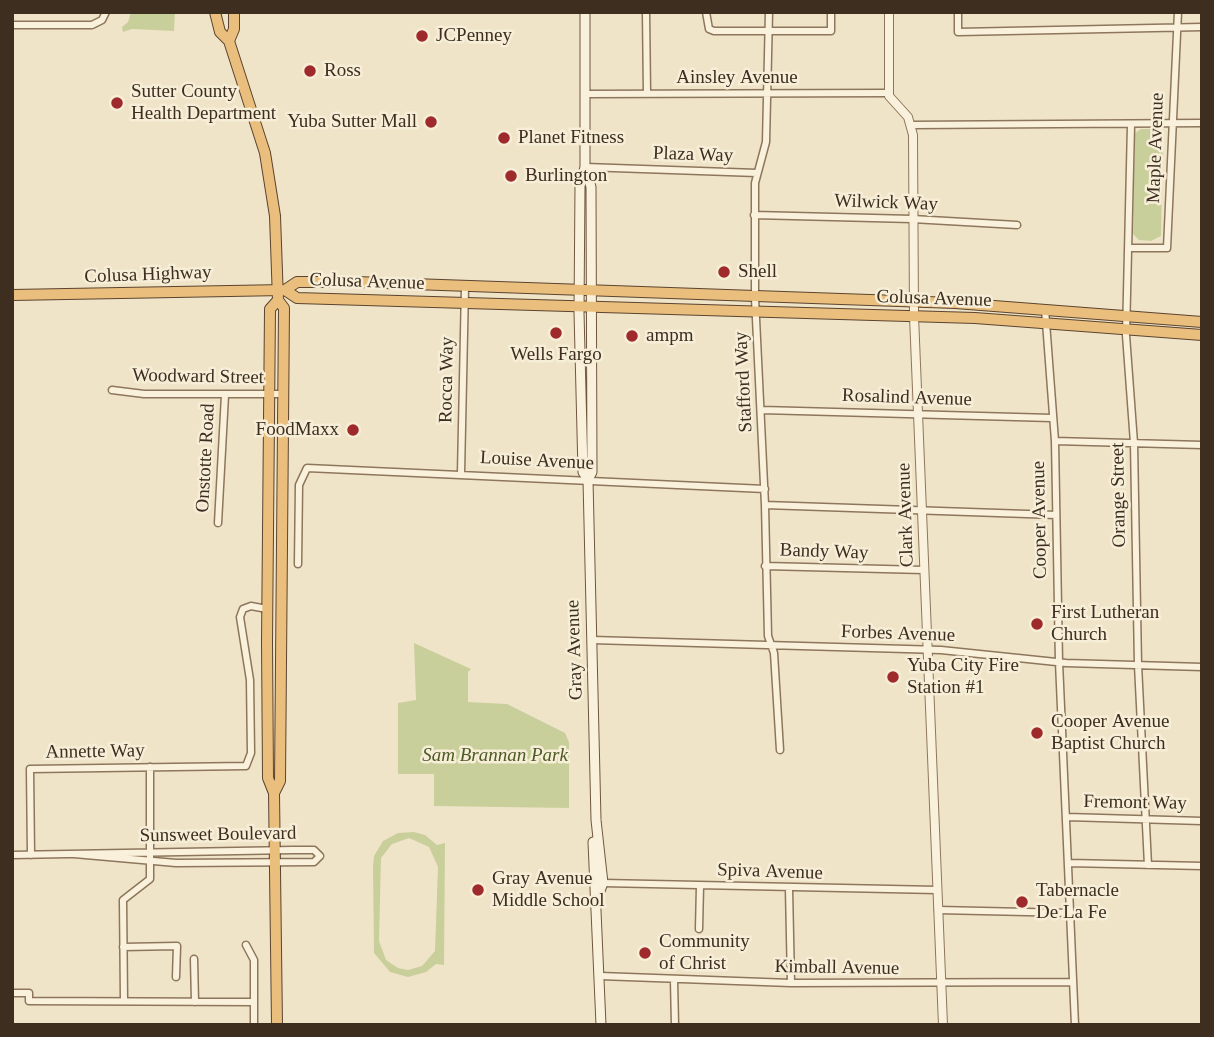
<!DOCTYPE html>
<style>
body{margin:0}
#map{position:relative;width:1214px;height:1037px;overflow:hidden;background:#f0e4c8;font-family:Georgia,serif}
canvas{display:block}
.frame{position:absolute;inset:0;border:14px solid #3d2e20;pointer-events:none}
</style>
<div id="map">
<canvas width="1214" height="1037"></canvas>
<div class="frame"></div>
</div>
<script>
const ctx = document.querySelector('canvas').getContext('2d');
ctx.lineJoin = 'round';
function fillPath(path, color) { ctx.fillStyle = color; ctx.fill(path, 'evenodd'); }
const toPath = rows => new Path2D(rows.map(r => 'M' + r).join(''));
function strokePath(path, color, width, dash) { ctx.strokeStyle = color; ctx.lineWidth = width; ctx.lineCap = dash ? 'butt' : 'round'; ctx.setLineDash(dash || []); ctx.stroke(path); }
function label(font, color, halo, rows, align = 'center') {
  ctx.font = font + ' Georgia,serif'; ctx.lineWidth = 5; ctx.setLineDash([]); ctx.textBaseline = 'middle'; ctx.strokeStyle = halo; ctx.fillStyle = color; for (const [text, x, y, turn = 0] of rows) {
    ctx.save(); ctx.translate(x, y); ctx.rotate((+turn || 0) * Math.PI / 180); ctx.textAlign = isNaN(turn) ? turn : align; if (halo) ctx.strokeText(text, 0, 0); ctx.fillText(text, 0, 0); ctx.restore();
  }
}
const green = toPath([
 [131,12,175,12,174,31,132,29,123,32,122,27,128,22],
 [1141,129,1158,129,1163,134,1161,236,1151,241,1139,240,1133,234,1135,133],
 [414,643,471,669,468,672,468,702,507,704,565,733,569,742,569,808,434,806,434,774,398,774,398,703,416,700],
 [414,832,425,835,437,845,445,843,444,965,436,964,426,972,408,977,390,972,374,953,373,867,374,856,383,841,398,833],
 [409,838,429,847,438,867,435,951,422,966,408,970,398,968,386,960,379,941,381,858,392,844]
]);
const minor = toPath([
 [646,12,647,94],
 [706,12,709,29,714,31,831,31,831,12],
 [769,12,766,142,755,183,755,298,765,505,768,636,774,653,780,750],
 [958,12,958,32,1202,27],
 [12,25,92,25,102,20,106,12],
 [585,94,889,93],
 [911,125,1202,123],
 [1131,125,1126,335,1134,443,1138,665,1148,865],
 [585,167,757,173],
 [754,215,912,219,1017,225],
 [1129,248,1167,248,1178,12],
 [1045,309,1055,441,1059,662,1075,1025],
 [112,390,144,394,283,394],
 [762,410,1052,418],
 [1055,441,1202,445],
 [461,473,465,287],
 [765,505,1056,515],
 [218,523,225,395],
 [298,564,299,485,307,468,765,489],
 [765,566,924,570],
 [592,640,941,650,1066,663,1202,667],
 [1067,817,1202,821],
 [12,855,293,850,314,850,320,856,314,862,176,863,74,854],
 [31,855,30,769,246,766,251,753,250,680,240,617,243,609,251,606,267,609],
 [1069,863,1202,866],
 [603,883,937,890],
 [789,889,791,983],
 [938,910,1071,913],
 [699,929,700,886],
 [246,945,254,960,254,1025],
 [123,947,177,946,176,977],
 [194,959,195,1002],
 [600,976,791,983,1073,982],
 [674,980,675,1025],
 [12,993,29,993,29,1001,254,1002],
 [124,1001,123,900,150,879,150,767]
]);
const tertiary = toPath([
 [889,12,889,96,908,117,913,135,914,316,943,1025]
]);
const secondary = toPath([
 [585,12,585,167,580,186,579,312,583,472,588,480],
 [585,167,591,187,592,472,588,480,596,820,603,883,598,896],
 [593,842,601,1025]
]);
const trunk = toPath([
 [215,12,220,32,229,41,265,153,275,216,278,300,284,308,280,781,274,793,277,1025],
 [229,41,234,29,234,12],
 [285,290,297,282,356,282,955,303,1202,322],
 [285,290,297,298,975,318,1202,335],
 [12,295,284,290],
 [274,793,268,778,267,642,270,309,278,300]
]);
const markers = [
 [422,36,7,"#9e2a2b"],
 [310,71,7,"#9e2a2b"],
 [117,103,7,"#9e2a2b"],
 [431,122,7,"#9e2a2b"],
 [504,138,7,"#9e2a2b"],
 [511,176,7,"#9e2a2b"],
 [724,272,7,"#9e2a2b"],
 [556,333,7,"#9e2a2b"],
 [632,336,7,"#9e2a2b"],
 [353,430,7,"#9e2a2b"],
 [1037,624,7,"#9e2a2b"],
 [893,677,7,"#9e2a2b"],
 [1037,733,7,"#9e2a2b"],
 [478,890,7,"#9e2a2b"],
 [1022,902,7,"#9e2a2b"],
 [645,953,7,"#9e2a2b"]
];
const poiNames = [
 ["JCPenney",436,36],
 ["Ross",324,71],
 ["Sutter County",131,92],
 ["Health Department",131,114],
 ["Yuba Sutter Mall",417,122,"right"],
 ["Planet Fitness",518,138],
 ["Burlington",525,176],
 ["Shell",738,272],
 ["ampm",646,336],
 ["Wells Fargo",556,355,"center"],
 ["FoodMaxx",339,430,"right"],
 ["First Lutheran",1051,613],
 ["Church",1051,635],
 ["Yuba City Fire",907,666],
 ["Station #1",907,688],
 ["Cooper Avenue",1051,722],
 ["Baptist Church",1051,744],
 ["Gray Avenue",492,879],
 ["Middle School",492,901],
 ["Tabernacle",1036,891],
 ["De La Fe",1036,913],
 ["Community",659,942],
 ["of Christ",659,964]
];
const streetNames = [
 ["Ainsley Avenue",737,78],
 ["Maple Avenue",1156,148,-88],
 ["Plaza Way",693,155,2],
 ["Wilwick Way",886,203,2],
 ["Colusa Highway",148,275,-2],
 ["Colusa Avenue",367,282,2],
 ["Colusa Avenue",934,299,2],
 ["Woodward Street",198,377,1],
 ["Rocca Way",447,380,-89],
 ["Stafford Way",744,382,-93],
 ["Rosalind Avenue",907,398,2],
 ["Onstotte Road",206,458,-87],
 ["Louise Avenue",537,461,3],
 ["Orange Street",1119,495,-91],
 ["Clark Avenue",906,515,-92],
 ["Cooper Avenue",1040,520,-91],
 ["Bandy Way",824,552,2],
 ["Forbes Avenue",898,634,2],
 ["Gray Avenue",575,650,-92],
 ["Annette Way",95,752,-1],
 ["Fremont Way",1135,803,1],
 ["Sunsweet Boulevard",218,835,-1],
 ["Spiva Avenue",770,872,2],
 ["Kimball Avenue",837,968,1]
];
const parkNames = [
 ["Sam Brannan Park",495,756]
];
fillPath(green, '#c9cf9b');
strokePath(minor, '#8d765c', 9);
strokePath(tertiary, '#8d765c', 10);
strokePath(secondary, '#6f573f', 11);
strokePath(trunk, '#5b4430', 12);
strokePath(minor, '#faf1dc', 6);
strokePath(tertiary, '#faf1dc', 8);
strokePath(secondary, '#faf1dc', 9);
strokePath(trunk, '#eabe7c', 10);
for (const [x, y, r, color] of markers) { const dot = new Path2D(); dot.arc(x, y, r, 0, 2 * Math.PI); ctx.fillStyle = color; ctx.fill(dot); strokePath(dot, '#f7eed8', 2.5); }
label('19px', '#3d2e20', '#f7eed8', poiNames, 'left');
label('19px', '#3d2e20', '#f7eed8', streetNames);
label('italic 19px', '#4d5a26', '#f7eed8', parkNames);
</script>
